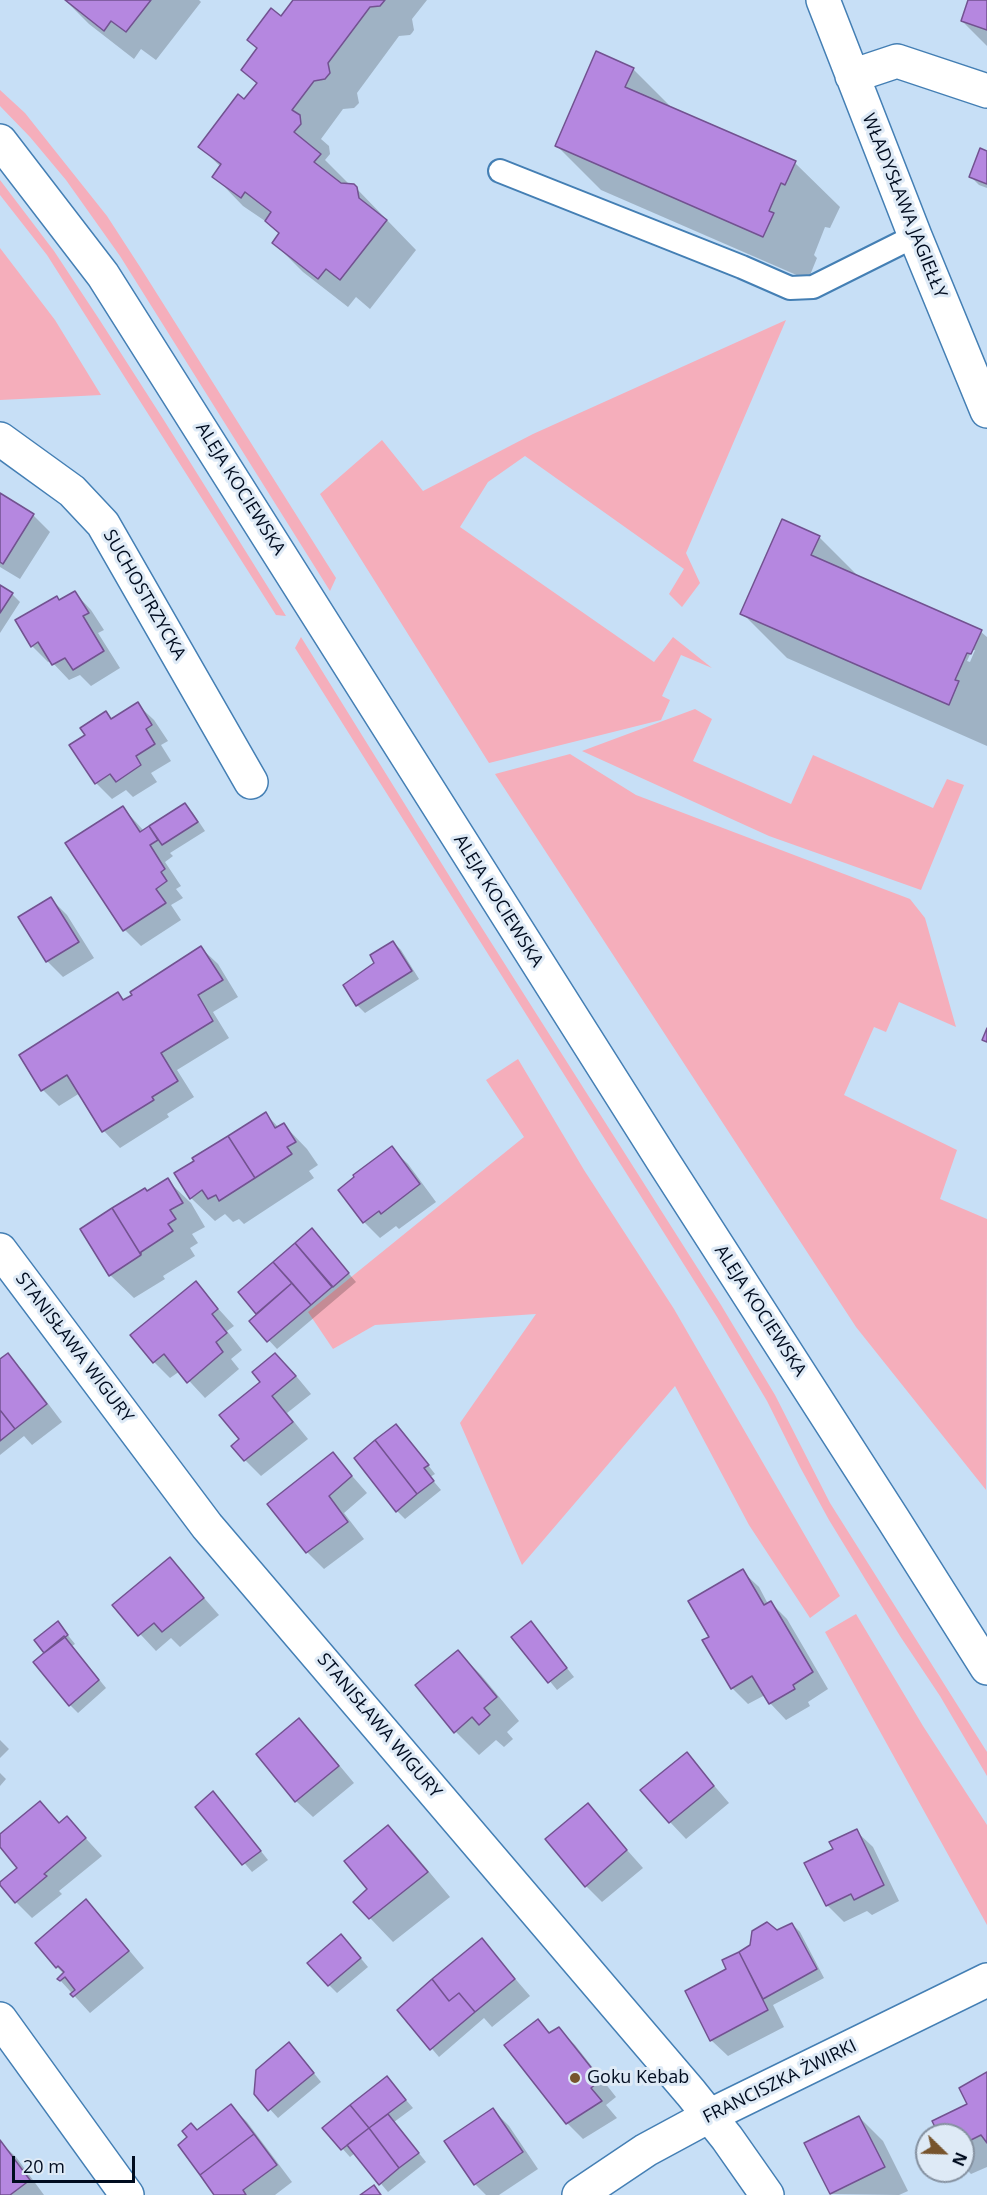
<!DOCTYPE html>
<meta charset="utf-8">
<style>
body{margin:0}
#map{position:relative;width:987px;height:2195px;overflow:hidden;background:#c7dff6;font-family:"Open Sans",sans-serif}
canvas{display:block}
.north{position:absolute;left:915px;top:2123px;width:60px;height:60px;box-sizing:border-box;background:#deeaf6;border:2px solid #8591a0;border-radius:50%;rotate:113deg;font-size:16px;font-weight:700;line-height:24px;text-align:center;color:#000c1f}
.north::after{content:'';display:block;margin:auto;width:21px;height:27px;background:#77542d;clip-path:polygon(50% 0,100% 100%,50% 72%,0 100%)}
.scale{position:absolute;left:12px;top:2156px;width:123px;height:27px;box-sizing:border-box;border:3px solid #000c1f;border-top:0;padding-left:8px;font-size:18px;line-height:21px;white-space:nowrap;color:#000c1f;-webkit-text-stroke:4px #deeaf6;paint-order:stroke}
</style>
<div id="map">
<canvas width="987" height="2195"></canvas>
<div class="north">N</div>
<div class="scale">20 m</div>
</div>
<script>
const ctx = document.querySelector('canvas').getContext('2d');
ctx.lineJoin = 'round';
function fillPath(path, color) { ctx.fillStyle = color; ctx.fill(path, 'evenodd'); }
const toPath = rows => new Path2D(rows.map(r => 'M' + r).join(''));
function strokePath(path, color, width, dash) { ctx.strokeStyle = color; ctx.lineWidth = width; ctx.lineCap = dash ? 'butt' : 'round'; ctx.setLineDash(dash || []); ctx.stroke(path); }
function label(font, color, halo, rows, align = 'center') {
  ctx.font = font + ' "Open Sans",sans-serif'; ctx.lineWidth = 6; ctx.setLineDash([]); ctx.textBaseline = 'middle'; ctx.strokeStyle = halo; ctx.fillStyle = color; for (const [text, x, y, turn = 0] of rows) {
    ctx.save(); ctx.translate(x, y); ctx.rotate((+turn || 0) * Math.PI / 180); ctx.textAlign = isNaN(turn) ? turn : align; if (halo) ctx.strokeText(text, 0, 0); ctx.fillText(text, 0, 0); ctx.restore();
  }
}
const green = toPath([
 [0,90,25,113,52,147,107,216,142,270,336,578,330,591,120,256,66,180,30,137,0,106],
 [0,180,54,251,99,319,165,422,286,616,276,615,47,255,0,195],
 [0,248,55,320,101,395,0,400],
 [786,320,686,553,700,583,682,607,669,594,684,569,525,456,488,482,460,527,654,662,673,637,712,668,681,655,662,696,670,700,661,720,489,763,320,494,382,440,423,491,533,434],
 [301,637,468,906,721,1305,775,1395,830,1503,987,1752,987,1776,940,1696,900,1636,829,1520,800,1467,767,1401,717,1317,295,648],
 [695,709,712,719,693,761,791,804,813,755,933,808,947,779,964,785,921,890,769,836,582,751],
 [570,754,636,795,910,899,925,918,956,1027,899,1002,886,1032,874,1027,844,1095,957,1150,940,1199,987,1219,986,1490,856,1327,495,774],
 [518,1059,584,1170,674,1309,840,1596,810,1618,749,1525,675,1386,522,1565,460,1423,536,1314,375,1325,333,1349,308,1312,524,1137,486,1080],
 [856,1614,923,1726,987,1825,987,1925,825,1632]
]);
const shadow = toPath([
 [65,0,199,0,201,2,156,60,141,49,134,59,89,24],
 [295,0,427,0,412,19,414,30,412,33,410,35,399,36,357,93,359,103,354,108,343,109,321,139,329,146,330,154,325,160,350,185,356,188,416,250,370,309,356,297,348,307,303,272,274,243,280,234,271,225,243,206,214,176,221,167,200,147,245,102,258,85,242,70,258,49,249,40,281,18],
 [969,0,987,0,987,46,962,21],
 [633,69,673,109,795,163,840,207,830,228,825,227,814,255,817,258,808,280,601,190,557,146],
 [987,152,987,188,979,185,971,177],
 [0,495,33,515,50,532,20,579,0,567],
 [819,537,860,578,981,632,987,637,987,746,787,658,742,613],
 [972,650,975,650,970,662,967,661],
 [0,587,12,594,20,602,0,633],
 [75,593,91,610,104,630,98,633,120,668,91,686,80,675,69,680,51,661,48,662,32,646,57,598,60,601],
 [137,704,154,720,168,741,161,745,171,761,151,773,157,782,133,797,126,790,112,799,96,783,87,736,106,713,113,720],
 [185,805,193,813,205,831,170,853,173,856,165,862,181,886,176,889,183,898,171,905,181,920,141,946,125,930,123,808,144,831,149,828,154,833],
 [51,899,67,915,94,958,63,977,47,961],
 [393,942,401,950,419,979,365,1013,357,1005,376,964],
 [201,948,218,964,238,997,213,1012,229,1038,177,1070,194,1097,167,1114,169,1117,120,1148,104,1131,80,1093,59,1106,43,1090,118,994,125,1001],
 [266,1114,279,1128,284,1125,307,1149,318,1165,309,1171,314,1178,244,1224,239,1219,233,1222,225,1214,215,1221,191,1198],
 [391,1148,408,1164,436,1202,399,1229,396,1226,380,1238,364,1222],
 [167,1180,191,1203,205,1227,192,1234,198,1243,190,1248,195,1256,163,1276,165,1279,134,1298,110,1275,148,1192],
 [312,1230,356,1282,277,1349,251,1321,259,1314,240,1292],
 [195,1283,234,1326,227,1331,242,1350,231,1359,239,1369,205,1398,180,1371,170,1378,154,1362],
 [8,1355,24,1372,62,1422,32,1445,24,1436,0,1455,0,1361],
 [292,1371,311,1394,287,1413,308,1439,261,1476,245,1460,241,1439,222,1415],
 [404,1434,435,1474,430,1477,441,1490,405,1519,397,1511],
 [333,1454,367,1493,344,1513,364,1539,324,1569,307,1552,269,1505],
 [170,1559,219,1615,180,1647,171,1638,156,1651,114,1606],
 [742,1571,759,1587,768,1604,770,1602,787,1619,828,1689,808,1702,810,1706,786,1720,770,1703,765,1695,748,1704,732,1688,711,1637],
 [58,1623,75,1644,72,1646,106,1688,78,1713,70,1705,46,1653],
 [538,1631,574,1677,557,1690,514,1637],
 [458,1652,481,1675,519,1721,507,1732,513,1739,504,1747,496,1740,479,1755,456,1732],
 [299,1720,315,1736,354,1783,313,1817,296,1801],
 [0,1740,9,1749,0,1758],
 [687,1754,729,1803,686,1839,670,1822],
 [0,1773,6,1779,0,1786],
 [221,1801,268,1860,252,1872,197,1807],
 [40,1803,60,1823,67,1818,102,1856,59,1891,62,1894,32,1918,16,1902,19,1868,0,1845,0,1836],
 [587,1805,643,1868,602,1902,586,1886],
 [388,1827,411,1850,450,1897,393,1942,370,1918,370,1889],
 [856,1831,873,1847,899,1901,872,1915,867,1911,844,1922,827,1905,835,1849],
 [86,1901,102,1918,144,1968,90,2013,59,1979,64,1974,57,1967],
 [792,1924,800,1932,824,1978,773,2005,784,2027,728,2056,711,2040,728,1970,739,1953],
 [482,1940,530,1996,492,2027,484,2018,439,2057,399,2010],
 [349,1944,368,1967,337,1993,329,1985],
 [538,2021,551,2034,558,2029,575,2045,616,2097,606,2105,617,2118,583,2139,567,2123],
 [297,2052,321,2082,278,2118,256,2094],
 [987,2074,987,2167,971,2174,963,2166,963,2135,940,2135,970,2104],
 [387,2078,413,2108,394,2122,426,2162,388,2192,355,2153,350,2157,324,2128],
 [231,2106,247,2122,292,2182,275,2195,216,2195,198,2132],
 [493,2110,509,2126,538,2169,499,2195,486,2195,475,2184],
 [859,2117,883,2141,908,2191,899,2195,831,2194],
 [0,2142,16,2157,44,2195,0,2195]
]);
const building = toPath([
 [65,0,151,0,126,32,111,21,104,31,65,0],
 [293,0,385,0,380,6,370,7,328,63,330,73,325,79,314,81,292,110,300,115,301,124,294,132,321,154,314,162,341,183,354,184,357,187,359,198,387,220,340,280,326,269,318,279,272,243,279,233,265,221,271,212,245,192,241,198,212,177,221,164,198,147,238,94,244,99,257,83,241,70,257,48,247,40,271,8,281,16,293,0],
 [968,0,987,0,987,30,961,21,968,0],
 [596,51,634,68,625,87,796,161,785,185,781,183,769,211,774,213,763,237,555,146,596,51],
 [980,148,987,151,987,184,969,177,980,148],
 [0,493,34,514,3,564,0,562,0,493],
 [782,519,820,536,811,555,982,630,971,654,967,653,955,680,959,681,949,705,740,614,782,519],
 [0,585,13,593,0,613,0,585],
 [75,591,89,613,83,616,104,651,73,670,65,658,52,665,38,642,31,647,15,620,57,596,59,600,75,591],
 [138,702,152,725,146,729,155,744,136,756,141,765,116,782,110,774,95,784,69,745,85,735,80,728,106,711,111,719,138,702],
 [185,803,198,822,162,845,149,826,185,803],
 [123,806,140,832,149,826,158,840,150,845,165,869,161,872,167,881,156,889,166,903,123,931,65,843,123,806],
 [51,897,79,942,46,962,18,917,51,897],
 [393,941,412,971,356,1006,343,985,374,963,370,955,393,941],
 [201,946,223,980,198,995,213,1021,161,1053,178,1081,152,1097,154,1100,102,1132,67,1075,41,1091,19,1055,118,992,123,1000,132,995,130,992,201,946],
 [987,1028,987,1042,982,1040,987,1028],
 [266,1112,275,1128,284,1123,296,1142,287,1147,292,1154,255,1178,228,1136,266,1112],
 [228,1136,255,1178,219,1201,216,1195,208,1199,202,1190,190,1199,174,1173,194,1161,192,1158,228,1136],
 [392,1146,420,1184,381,1214,379,1211,363,1223,338,1190,354,1177,353,1175,392,1146],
 [168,1178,183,1203,170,1210,176,1219,168,1224,173,1231,141,1252,141,1255,112,1208,145,1188,147,1191,168,1178],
 [112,1208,141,1255,109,1276,80,1229,112,1208],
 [312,1228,349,1273,333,1287,295,1243,312,1228],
 [295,1243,332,1287,311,1305,273,1262,295,1243],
 [273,1262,292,1283,256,1314,238,1292,273,1262],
 [196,1281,218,1309,212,1314,227,1333,216,1342,223,1352,187,1383,164,1354,153,1363,130,1335,196,1281],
 [292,1283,311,1305,267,1342,249,1321,292,1283],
 [8,1353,47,1404,15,1429,0,1410,0,1359,8,1353],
 [275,1353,296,1376,272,1396,293,1422,244,1461,231,1446,239,1439,219,1415,260,1382,252,1372,275,1353],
 [0,1410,15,1429,0,1441,0,1410],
 [396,1424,429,1465,424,1468,434,1481,417,1494,375,1440,396,1424],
 [375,1440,417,1494,396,1512,354,1458,375,1440],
 [333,1452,352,1476,329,1496,348,1522,306,1553,267,1504,333,1452],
 [170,1557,204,1598,162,1632,154,1623,138,1636,112,1605,170,1557],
 [743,1569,764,1605,771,1601,813,1672,793,1685,795,1689,769,1704,752,1676,731,1689,702,1640,709,1637,688,1601,743,1569],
 [58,1621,68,1635,44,1653,34,1640,58,1621],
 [531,1621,567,1668,548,1683,511,1637,531,1621],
 [64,1636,99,1680,69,1706,33,1662,64,1636],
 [458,1650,497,1697,484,1708,490,1715,479,1725,472,1717,454,1733,415,1685,458,1650],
 [299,1718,339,1766,295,1802,256,1754,299,1718],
 [687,1752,714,1786,669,1823,640,1790,687,1752],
 [213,1791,261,1851,242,1865,195,1807,213,1791],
 [40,1801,59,1823,67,1816,86,1838,44,1874,47,1876,15,1903,0,1885,0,1882,17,1868,0,1847,0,1834,40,1801],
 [588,1803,627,1850,585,1887,545,1839,588,1803],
 [388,1825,428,1872,369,1919,353,1902,367,1889,344,1861,388,1825],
 [857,1829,884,1885,854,1900,851,1894,826,1906,804,1863,833,1849,829,1842,857,1829],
 [86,1899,129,1951,73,1997,70,1994,75,1990,65,1977,60,1981,57,1979,64,1972,58,1966,56,1968,35,1943,86,1899],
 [767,1922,777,1930,792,1923,817,1969,763,1999,739,1952,750,1945,752,1931,767,1922],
 [341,1934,361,1958,328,1986,307,1963,341,1934],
 [482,1938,515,1979,475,2012,459,1993,449,2001,432,1979,482,1938],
 [739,1952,768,2010,710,2041,685,1991,726,1969,722,1960,739,1952],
 [432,1979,449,2001,459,1993,475,2012,430,2050,397,2010,432,1979],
 [538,2019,549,2033,559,2027,601,2080,591,2088,602,2101,566,2124,504,2045,538,2019],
 [289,2042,314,2073,268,2111,254,2094,256,2070,289,2042],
 [987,2072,987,2143,981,2135,963,2144,963,2135,939,2135,932,2121,967,2104,959,2088,987,2072],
 [387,2076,406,2100,369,2128,350,2105,387,2076],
 [231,2104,254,2134,200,2175,178,2145,187,2137,182,2131,191,2123,197,2130,231,2104],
 [350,2105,369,2128,341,2150,322,2128,350,2105],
 [493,2108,523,2152,474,2185,444,2141,493,2108],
 [388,2114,419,2153,399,2168,369,2128,388,2114],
 [859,2116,885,2167,830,2194,804,2143,859,2116],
 [369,2128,399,2168,379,2185,347,2145,369,2128],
 [254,2134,277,2165,243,2190,246,2195,214,2195,200,2175,254,2134],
 [0,2140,30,2180,10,2195,0,2195,0,2140],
 [374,2185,381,2195,360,2195,374,2185]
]);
const lane = toPath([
 [500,171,742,267,790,288,813,287,915,236]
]);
const street = toPath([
 [823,0,915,236,987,411],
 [852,76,897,61,987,91],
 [0,439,72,491,103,524,251,782],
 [0,1250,207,1526,691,2093,727,2138,767,2195],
 [0,2019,127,2195],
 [579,2195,646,2150,709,2116,987,1980]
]);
const secondary = toPath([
 [0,141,103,275,663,1161,893,1519,987,1668]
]);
const markers = [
 [575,2078,6,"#77542d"]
];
const streetNames = [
 ["WŁADYSŁAWA JAGIEŁŁY",904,206,68],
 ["ALEJA KOCIEWSKA",240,489,58],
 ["SUCHOSTRZYCKA",144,595,60],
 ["ALEJA KOCIEWSKA",498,901,58],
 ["ALEJA KOCIEWSKA",760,1311,57],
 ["STANISŁAWA WIGURY",74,1348,53],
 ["STANISŁAWA WIGURY",379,1726,50],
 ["FRANCISZKA ŻWIRKI",780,2082,-26]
];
const poiNames = [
 ["Goku Kebab",587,2078]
];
fillPath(green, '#f5aebb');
fillPath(shadow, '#0003');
fillPath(building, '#b587e0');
strokePath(building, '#725290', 1.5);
strokePath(lane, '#447fb4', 26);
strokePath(street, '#447fb4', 36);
strokePath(secondary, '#447fb4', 36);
strokePath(lane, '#fff', 22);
strokePath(street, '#fff', 33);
strokePath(secondary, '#fff', 33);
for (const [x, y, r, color] of markers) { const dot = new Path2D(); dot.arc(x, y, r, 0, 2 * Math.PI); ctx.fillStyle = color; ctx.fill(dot); strokePath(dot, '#deeaf6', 2); }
label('18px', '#000c1f', '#deeaf6', streetNames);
label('18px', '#000c1f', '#deeaf6', poiNames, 'left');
</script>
